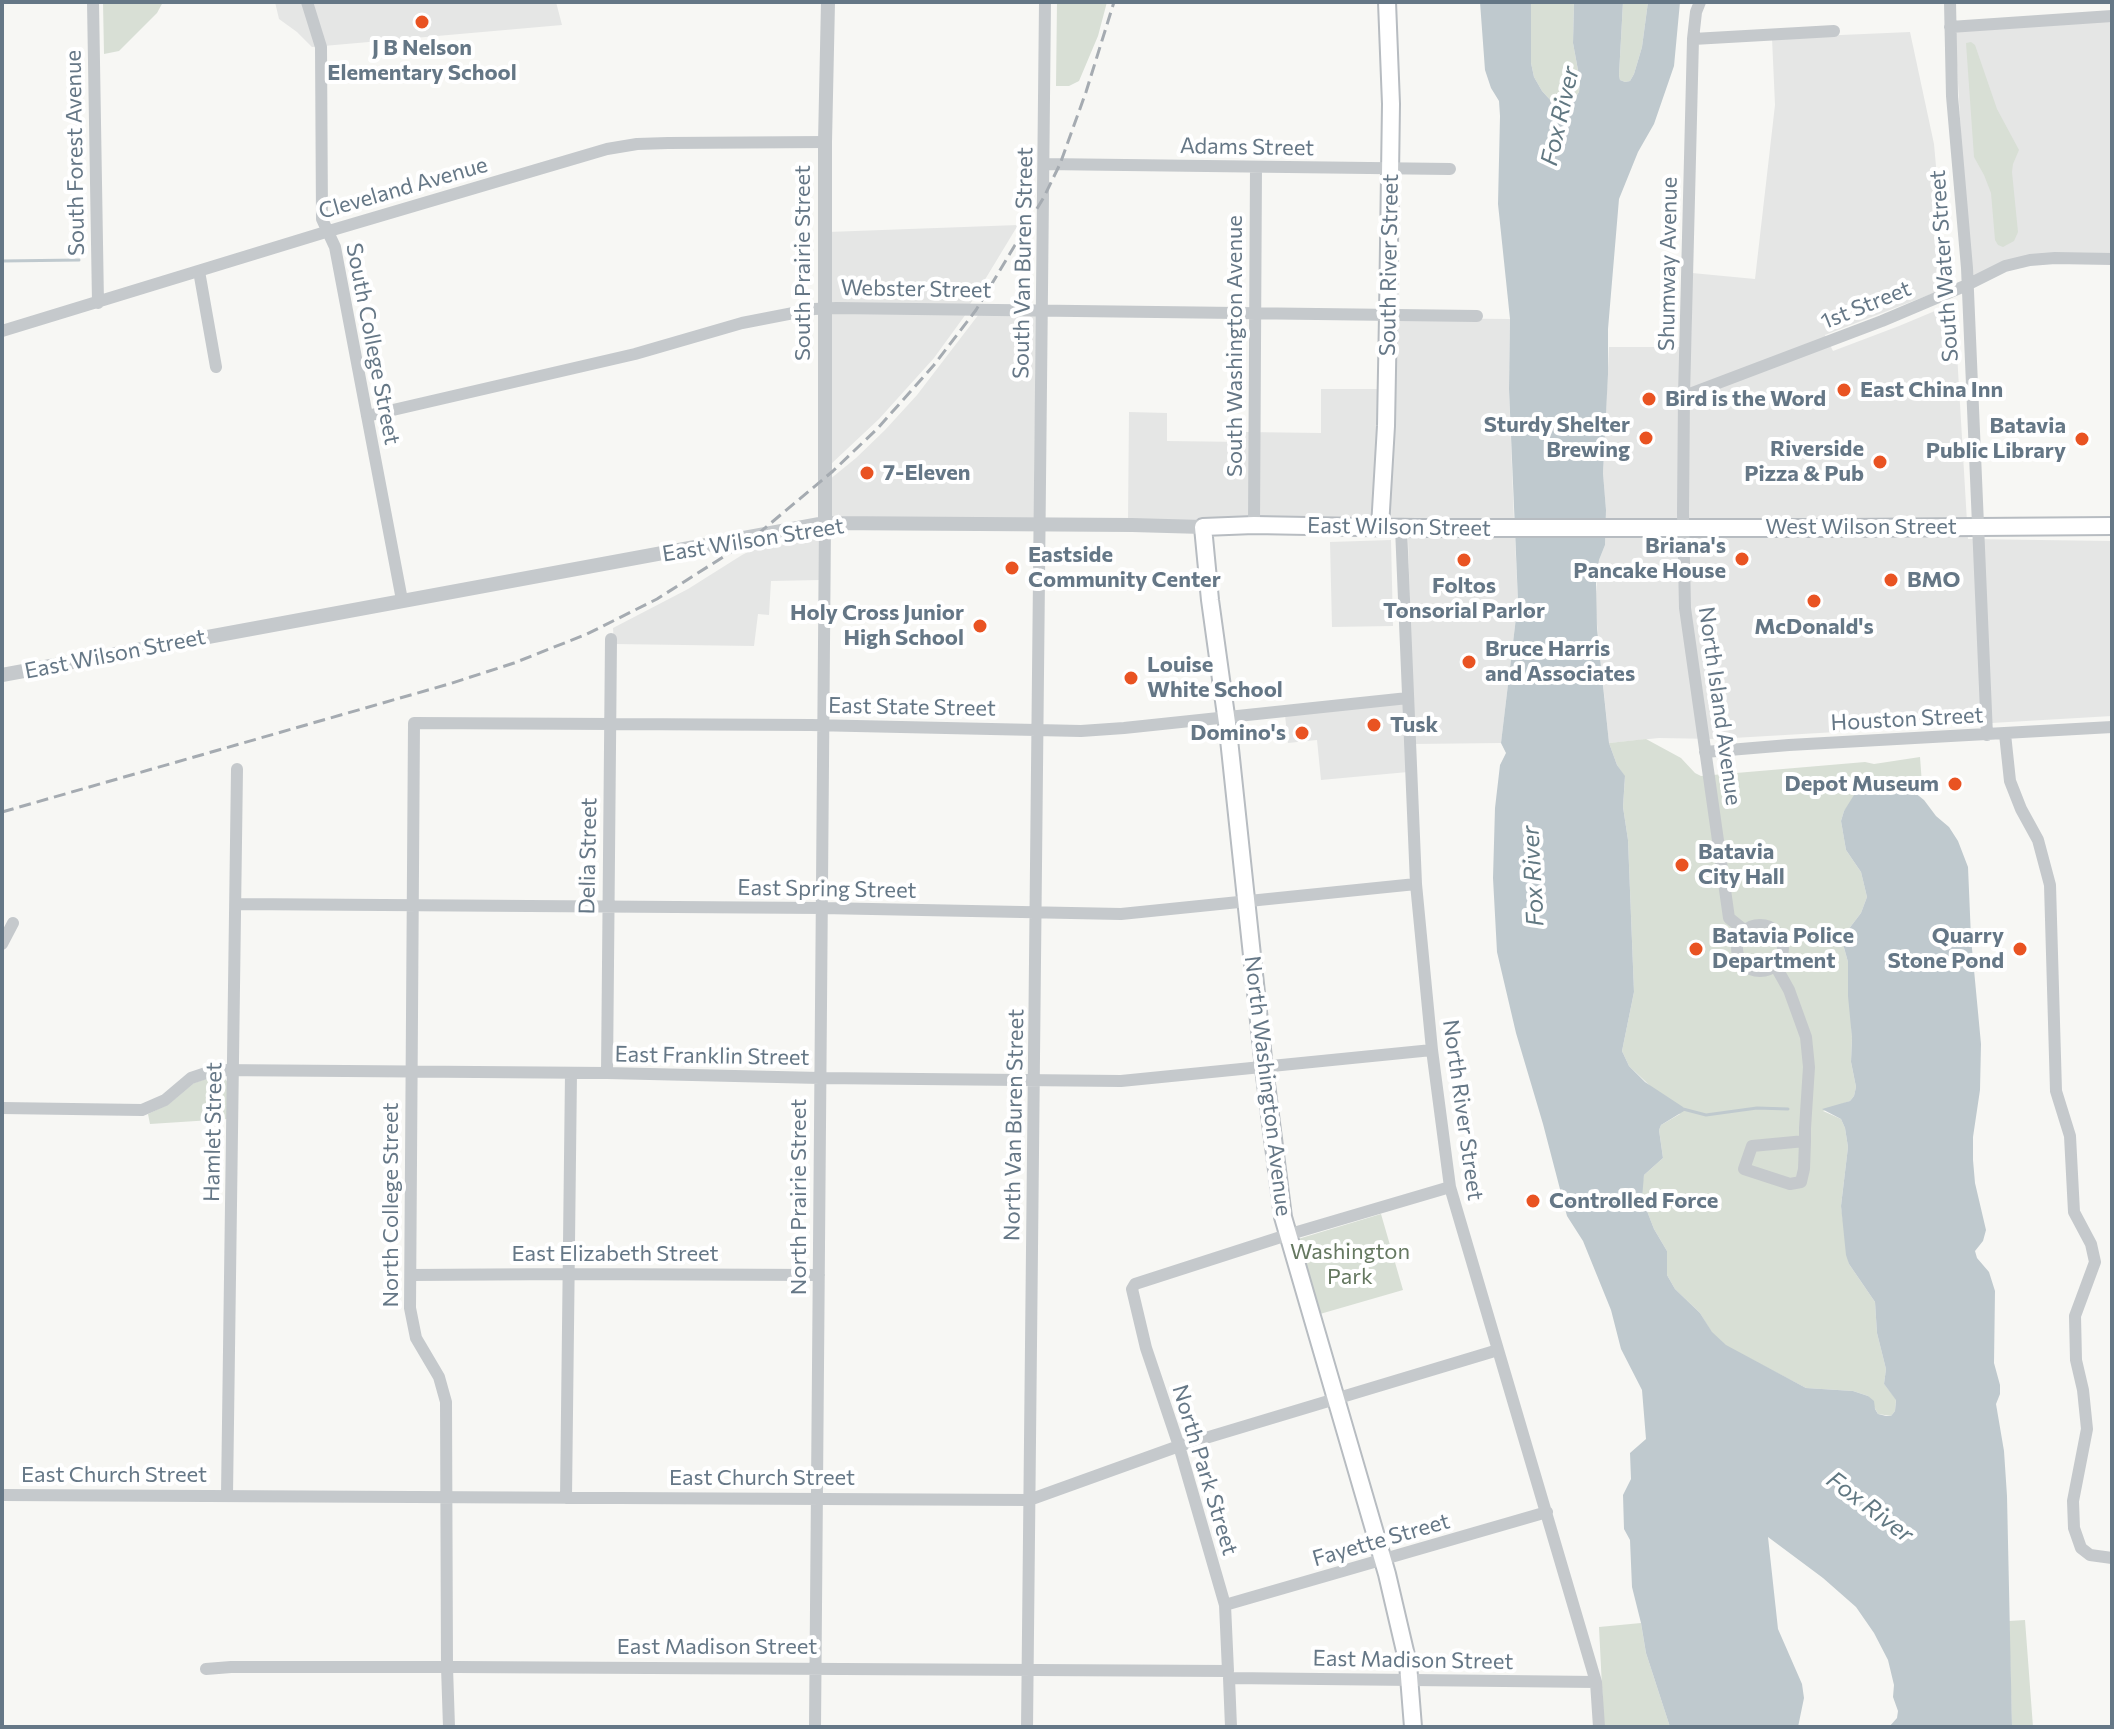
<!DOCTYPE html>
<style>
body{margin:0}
#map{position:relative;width:2114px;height:1729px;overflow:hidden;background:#f7f7f4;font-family:Commissioner,sans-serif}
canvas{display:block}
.frame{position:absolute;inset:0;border:4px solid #657786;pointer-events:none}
</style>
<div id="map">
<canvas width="2114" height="1729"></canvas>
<div class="frame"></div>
</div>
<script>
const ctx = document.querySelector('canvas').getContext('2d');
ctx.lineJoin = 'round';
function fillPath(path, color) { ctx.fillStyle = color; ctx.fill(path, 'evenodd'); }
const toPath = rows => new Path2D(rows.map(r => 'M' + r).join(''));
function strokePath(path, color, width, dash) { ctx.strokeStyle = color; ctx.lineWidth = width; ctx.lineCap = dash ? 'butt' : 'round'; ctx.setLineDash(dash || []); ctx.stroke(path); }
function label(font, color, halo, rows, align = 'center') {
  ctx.font = font + ' Commissioner,sans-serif'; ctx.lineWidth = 8; ctx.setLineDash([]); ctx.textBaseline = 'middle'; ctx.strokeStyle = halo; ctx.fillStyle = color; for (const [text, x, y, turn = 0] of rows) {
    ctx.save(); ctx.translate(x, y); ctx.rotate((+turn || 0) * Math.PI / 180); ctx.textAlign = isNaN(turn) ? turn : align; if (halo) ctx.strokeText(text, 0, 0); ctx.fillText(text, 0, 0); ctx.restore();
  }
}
const built = toPath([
 [275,2,556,2,562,25,312,47,297,32,279,19],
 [2112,19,2112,255,2054,254,1969,278,1955,30],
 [1910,32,1934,144,1947,288,1825,335,1833,351,1899,326,1954,303,1968,539,2112,541,2112,716,1716,739,1659,738,1609,743,1595,604,1599,560,1605,545,1606,510,1603,473,1609,347,1691,347,1692,273,1755,279,1775,105,1772,38],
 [1018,225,969,306,827,304,828,232],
 [832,312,966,314,934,358,879,419,830,465],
 [979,314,1036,314,1034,518,829,518,829,480,856,458,885,430,917,395],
 [1395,318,1510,319,1509,389,1514,520,1128,520,1129,412,1167,413,1167,441,1245,442,1246,432,1321,433,1321,389,1393,389],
 [820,538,820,580,771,581,769,615,758,614,754,646,614,644,613,628,688,589,742,555,760,546],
 [1408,538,1515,538,1518,601,1501,743,1414,744],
 [1391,540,1393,626,1332,627,1330,542],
 [1405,703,1408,772,1321,780,1317,740,1288,743,1285,715]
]);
const green = toPath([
 [103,2,163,2,157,13,119,51,104,54],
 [1057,2,1107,2,1098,36,1079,81,1069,86,1056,86],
 [1531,2,1574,2,1573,43,1580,81,1579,92,1572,103,1564,108,1557,107,1553,103,1542,91,1534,77,1531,63],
 [1623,2,1648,2,1642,47,1634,74,1630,81,1625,82,1620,80,1619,75],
 [1971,42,1975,45,1997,109,2019,150,2013,164,2012,172,2018,232,2014,241,2003,247,1998,245,1995,240,1991,193,1984,175,1974,157,1966,43],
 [1646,739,1681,758,1695,773,1701,776,1865,762,1874,764,1920,757,1922,784,1917,794,1908,788,1894,784,1876,786,1863,790,1844,811,1841,821,1846,850,1861,872,1867,897,1861,913,1848,930,1843,944,1848,962,1852,1038,1851,1062,1856,1087,1854,1096,1850,1101,1823,1111,1841,1119,1845,1128,1848,1147,1841,1206,1849,1264,1875,1302,1877,1333,1886,1369,1884,1384,1896,1399,1895,1411,1891,1416,1878,1414,1868,1396,1853,1391,1806,1388,1726,1346,1712,1333,1700,1313,1675,1289,1667,1275,1667,1251,1654,1229,1642,1198,1642,1185,1644,1175,1663,1158,1659,1130,1661,1125,1680,1114,1629,1066,1622,1051,1634,992,1628,840,1623,807,1625,777,1617,765,1609,743],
 [215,1076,222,1076,227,1081,227,1119,150,1124,148,1114,169,1104,194,1083],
 [1381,1214,1403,1290,1320,1314,1298,1239],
 [2025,1620,2033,1727,2012,1727,2009,1621],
 [1641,1623,1646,1653,1670,1727,1604,1727,1599,1627]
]);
const water = toPath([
 [1480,2,1531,2,1531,63,1534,77,1542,91,1553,103,1557,107,1564,108,1572,103,1579,92,1580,81,1573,43,1574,2,1623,2,1619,75,1620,80,1625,82,1630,81,1634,74,1642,47,1648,2,1680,2,1674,66,1654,124,1638,152,1619,199,1608,329,1608,374,1603,473,1606,510,1605,545,1599,560,1596,584,1597,628,1609,743,1617,765,1625,776,1623,807,1628,840,1634,992,1622,1051,1629,1066,1645,1082,1683,1107,1684,1111,1661,1125,1659,1130,1663,1158,1644,1175,1642,1198,1654,1229,1667,1251,1667,1275,1675,1289,1700,1313,1712,1332,1726,1345,1806,1388,1853,1391,1868,1396,1874,1401,1875,1409,1878,1414,1886,1416,1891,1416,1895,1411,1896,1400,1884,1384,1886,1369,1877,1333,1875,1302,1849,1264,1846,1255,1841,1206,1848,1147,1845,1128,1841,1119,1822,1109,1850,1101,1854,1096,1856,1087,1851,1062,1852,1038,1848,996,1848,962,1843,944,1848,930,1861,913,1867,897,1861,872,1846,850,1841,821,1844,811,1854,795,1876,786,1894,784,1909,788,1924,800,1936,816,1949,827,1958,841,1968,867,1971,938,1981,1044,1980,1090,1973,1137,1973,1160,1975,1183,1986,1230,1983,1241,1975,1251,1977,1258,1989,1272,1995,1291,1994,1363,2000,1385,2000,1394,1996,1404,2004,1451,2007,1496,2012,1727,1889,1727,1897,1718,1898,1711,1893,1697,1894,1685,1888,1660,1874,1633,1856,1607,1823,1578,1768,1537,1778,1629,1802,1684,1804,1698,1798,1727,1670,1727,1646,1653,1641,1623,1632,1587,1630,1540,1624,1529,1623,1495,1631,1479,1630,1453,1646,1439,1642,1390,1621,1349,1611,1310,1583,1241,1567,1216,1543,1124,1516,1033,1497,952,1493,878,1495,808,1500,765,1506,753,1501,743,1518,601,1509,389,1510,319,1498,204,1500,116,1499,101,1491,88,1485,70]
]);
const stream = toPath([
 [2,261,79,260],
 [1683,1109,1706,1115,1757,1108,1788,1109]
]);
const minor = toPath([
 [93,2,98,303],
 [307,2,321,47,322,219,335,247,402,600],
 [1700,2,1696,12,1693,39,1684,396,1683,513,1685,608,1729,918,1744,930],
 [1950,2,1952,96,1967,268,1987,735],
 [1950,27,2112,16],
 [1693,39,1834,31],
 [1044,164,1450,169],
 [199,271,216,367],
 [2,331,329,231,607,149,637,144,668,143,825,142],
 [1684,396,1882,321,1967,285,2005,266,2030,260,2055,258,2112,259],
 [367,416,635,354,742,323,814,309,836,308,1477,316],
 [1254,525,1256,167],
 [1401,528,1416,884,1432,1050,1450,1187,1596,1682,1599,1727],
 [2005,734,2010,781,2021,809,2038,840,2050,885,2056,1091,2070,1136,2074,1212,2091,1244,2095,1262,2075,1316,2076,1360,2083,1390,2087,1429,2073,1501,2074,1528,2081,1548,2090,1555,2112,1558],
 [1705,752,1789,745,2112,727],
 [236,904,822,908,1121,914,1416,884],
 '1737 948a23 23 0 1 1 46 0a23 23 0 1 1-46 0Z',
 [2,944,13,923],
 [1775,965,1789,990,1806,1037,1809,1067,1805,1128,1805,1141,1804,1169,1801,1182,1790,1184,1744,1169,1752,1146,1805,1141],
 [607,1073,611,639],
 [2,1108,142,1110,165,1100,191,1078,215,1070,607,1073,820,1078,1121,1081,1432,1050],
 [411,1275,569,1274,819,1275],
 [2,1495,1029,1500,1179,1446,1498,1350],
 [227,1495,237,769],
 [566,1498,571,1073],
 [1225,1605,1547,1512],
 [206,1669,231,1667,457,1667,1228,1671,1225,1605,1179,1446,1146,1348,1132,1289,1135,1284,1287,1235,1450,1187],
 [449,1727,447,1667,446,1402,439,1377,416,1338,410,1308,414,723,811,725,1081,731,1124,728,1408,698],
 [815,1727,825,523],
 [1027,1727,1045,2],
 [1231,1727,1229,1678,1596,1682]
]);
const tertiary = toPath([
 [825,523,825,142,828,2],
 [2,675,825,523,1132,525,1203,527]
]);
const secondary = toPath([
 [1380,527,1386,426,1388,315,1391,104,1387,2],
 [1413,1727,1408,1664,1387,1574,1283,1217,1264,1068,1228,730,1210,600,1203,527,1254,525,1415,528,1843,528,2112,526]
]);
const rail = toPath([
 [2,812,449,684,514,663,587,634,657,599,753,538,833,471,878,428,934,365,976,310,1044,197,1060,164,1086,92,1114,2]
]);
const markers = [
 [422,22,8,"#e95322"],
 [1844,390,8,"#e95322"],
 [1649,399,8,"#e95322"],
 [1646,438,8,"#e95322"],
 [2082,439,8,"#e95322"],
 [1880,462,8,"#e95322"],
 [867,473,8,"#e95322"],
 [1742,559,8,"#e95322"],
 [1464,560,8,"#e95322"],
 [1012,568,8,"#e95322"],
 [1891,580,8,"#e95322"],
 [1814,601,8,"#e95322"],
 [980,626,8,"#e95322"],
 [1469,662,8,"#e95322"],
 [1131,678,8,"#e95322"],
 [1374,725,8,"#e95322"],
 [1302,733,8,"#e95322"],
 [1955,784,8,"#e95322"],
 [1682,865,8,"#e95322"],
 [1696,949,8,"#e95322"],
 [2020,949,8,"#e95322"],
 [1533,1201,8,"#e95322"]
];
const poiNames = [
 ["J B Nelson",422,48,"center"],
 ["Elementary School",422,73,"center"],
 ["East China Inn",1860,390],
 ["Bird is the Word",1665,399],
 ["Sturdy Shelter",1630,425,"right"],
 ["Brewing",1630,450,"right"],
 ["Batavia",2066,426,"right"],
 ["Public Library",2066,451,"right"],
 ["Riverside",1864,449,"right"],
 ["Pizza & Pub",1864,474,"right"],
 ["7-Eleven",883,473],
 ["Briana's",1726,546,"right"],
 ["Pancake House",1726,571,"right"],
 ["Eastside",1028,555],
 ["Community Center",1028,580],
 ["BMO",1907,580],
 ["Foltos",1464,586,"center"],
 ["Tonsorial Parlor",1464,611,"center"],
 ["Holy Cross Junior",964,613,"right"],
 ["High School",964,638,"right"],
 ["McDonald's",1814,627,"center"],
 ["Bruce Harris",1485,649],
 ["and Associates",1485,674],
 ["Louise",1147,665],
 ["White School",1147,690],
 ["Tusk",1390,725],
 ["Domino's",1286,733,"right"],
 ["Depot Museum",1939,784,"right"],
 ["Batavia",1698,852],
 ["City Hall",1698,877],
 ["Batavia Police",1712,936],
 ["Department",1712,961],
 ["Quarry",2004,936,"right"],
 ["Stone Pond",2004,961,"right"],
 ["Controlled Force",1549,1201]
];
const streetNames = [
 ["Adams Street",1247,147,1],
 ["South Forest Avenue",75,153,-91],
 ["Cleveland Avenue",403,188,-16],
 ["South Prairie Street",803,263,-90],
 ["South Van Buren Street",1023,263,-89],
 ["Shumway Avenue",1668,264,-89],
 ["South River Street",1389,265,-89],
 ["South Water Street",1944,266,-94],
 ["Webster Street",916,289,1],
 ["1st Street",1866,305,-22],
 ["South College Street",373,344,79],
 ["South Washington Avenue",1235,346,-90],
 ["East Wilson Street",1399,527,1],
 ["West Wilson Street",1861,527],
 ["East Wilson Street",753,540,-9],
 ["East Wilson Street",115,654,-11],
 ["North Island Avenue",1720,706,82],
 ["East State Street",912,707,1],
 ["Houston Street",1907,719,-3],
 ["Delia Street",588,856,-89],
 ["East Spring Street",827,889,1],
 ["East Franklin Street",712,1056,1],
 ["North Washington Avenue",1268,1086,83],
 ["North River Street",1463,1110,82],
 ["North Van Buren Street",1014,1125,-89],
 ["Hamlet Street",213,1132,-89],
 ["North Prairie Street",799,1197,-90],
 ["North College Street",391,1205,-90],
 ["East Elizabeth Street",615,1254],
 ["North Park Street",1205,1470,73],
 ["East Church Street",114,1475],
 ["East Church Street",762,1478],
 ["Fayette Street",1381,1540,-16],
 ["East Madison Street",717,1647],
 ["East Madison Street",1413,1660,1]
];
const parkNames = [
 ["Washington",1350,1252],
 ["Park",1350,1277]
];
const waterNames = [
 ["Fox River",1560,116,-77],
 ["Fox River",1533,876,-93],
 ["Fox River",1870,1507,37]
];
fillPath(built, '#e5e6e5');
fillPath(green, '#d8dfd5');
fillPath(water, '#bfc9ce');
strokePath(stream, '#bfc9ce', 3);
strokePath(secondary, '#b7bcc1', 20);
strokePath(minor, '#c5c9cc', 12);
strokePath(tertiary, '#c5c9cc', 14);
strokePath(secondary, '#fff', 16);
strokePath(rail, '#a5abb1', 3, [12, 6]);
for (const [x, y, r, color] of markers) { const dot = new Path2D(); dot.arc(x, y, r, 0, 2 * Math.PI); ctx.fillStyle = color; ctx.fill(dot); strokePath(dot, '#fff', 3); }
label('bold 22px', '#657786', '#fff', poiNames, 'left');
label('22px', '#657786', '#fff', streetNames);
label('22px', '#657860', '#fff', parkNames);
label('italic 24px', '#617882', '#fff', waterNames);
</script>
